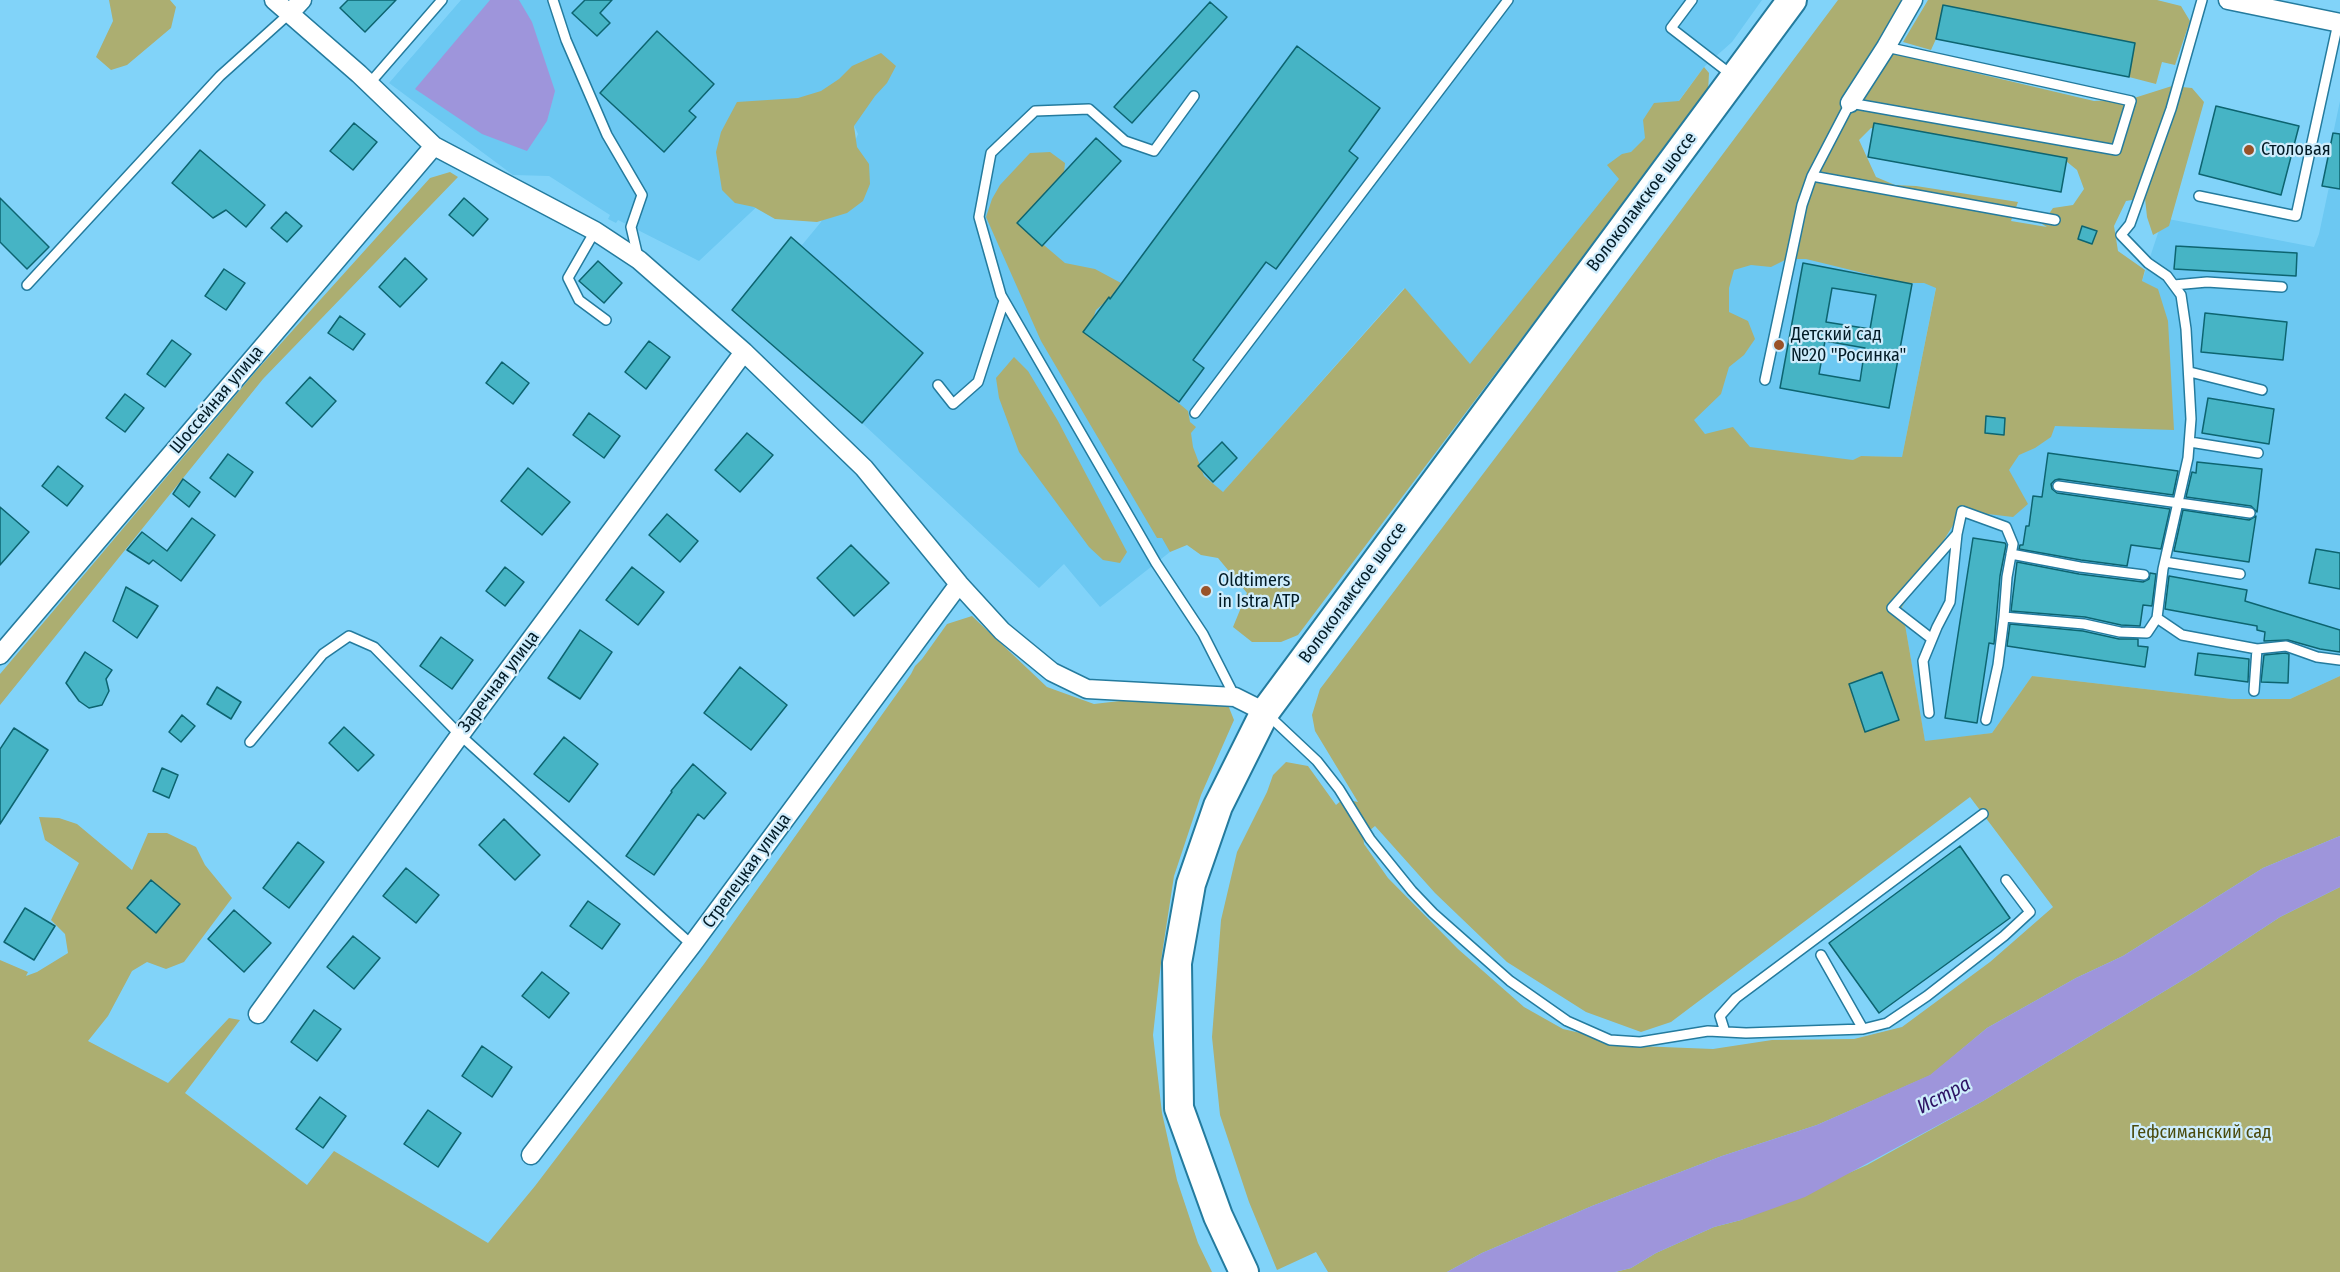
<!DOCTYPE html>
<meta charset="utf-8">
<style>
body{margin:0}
canvas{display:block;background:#81d3f9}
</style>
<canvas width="2340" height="1272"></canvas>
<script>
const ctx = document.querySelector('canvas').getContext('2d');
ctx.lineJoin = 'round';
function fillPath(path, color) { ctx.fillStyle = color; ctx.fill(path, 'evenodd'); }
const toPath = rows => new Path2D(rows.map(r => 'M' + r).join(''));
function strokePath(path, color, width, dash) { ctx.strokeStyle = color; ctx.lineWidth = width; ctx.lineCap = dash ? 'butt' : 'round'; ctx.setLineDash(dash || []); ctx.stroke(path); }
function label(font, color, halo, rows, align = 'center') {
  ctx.font = font + ' "Fira Sans Condensed",sans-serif'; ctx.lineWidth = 4.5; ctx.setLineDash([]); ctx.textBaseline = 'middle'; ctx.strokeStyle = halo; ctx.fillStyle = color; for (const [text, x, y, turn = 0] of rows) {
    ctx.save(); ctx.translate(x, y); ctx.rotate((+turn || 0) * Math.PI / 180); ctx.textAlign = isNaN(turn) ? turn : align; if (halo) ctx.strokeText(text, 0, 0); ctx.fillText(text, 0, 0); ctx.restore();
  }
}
const built = toPath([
 [461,0,1762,0,1732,42,1704,67,1476,372,1404,288,1170,552,1100,607,1064,564,1039,588,862,423,732,310,791,237,802,245,821,222,858,134,848,113,797,169,699,261,618,220,616,223,608,219,610,215,549,176,513,175,389,83],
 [2340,101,2340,676,2290,699,2232,699,2032,676,1992,733,1925,742,1902,607,1967,504,2142,281,2163,218,2314,247,2319,234,2329,187,2322,186],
 [1948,227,1902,457,1861,456,1801,489,1591,426,1674,264]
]);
const green = toPath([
 [109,0,170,0,176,7,171,28,127,65,111,70,96,57,113,21],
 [1838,0,1908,0,1891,53,2094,101,2131,99,2172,86,2192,88,2204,102,2169,226,2153,235,2147,217,2145,198,2126,201,2114,226,2118,251,2145,270,2142,281,2158,289,2168,321,2174,430,2055,426,2051,437,2035,448,2019,455,2009,470,2028,504,2013,517,1962,511,1902,607,1925,741,1992,733,2032,676,2232,699,2290,699,2340,676,2340,836,2263,868,2123,956,2076,978,1987,1028,1931,1075,1817,1125,1722,1156,1592,1206,1482,1253,1447,1272,1328,1272,1316,1252,1277,1270,1249,1202,1220,1115,1212,1037,1221,920,1237,852,1267,792,1273,775,1286,762,1308,766,1336,805,1343,799,1358,802,1315,731,1312,715,1320,689,1533,408],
 [1871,128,2061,157,2077,170,2084,189,2073,205,2053,208,2042,224,2047,227,2011,221,2018,202,1916,186,1895,185,1876,177,1859,140],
 [1787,259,1806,259,1904,283,1924,283,1936,288,1902,457,1861,456,1853,460,1750,447,1733,427,1705,434,1694,420,1721,394,1729,367,1744,355,1755,339,1748,321,1729,312,1729,288,1734,270,1751,265,1771,267],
 [1970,797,2053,907,1990,962,1902,1027,1854,1039,1772,1040,1713,1049,1637,1046,1563,1029,1524,1007,1458,949,1388,878,1364,844,1363,836,1375,826,1435,893,1507,962,1586,1012,1641,1032,1671,1022],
 [1928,0,2157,0,2181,6,2190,21,2175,65,2162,62,2156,84,2129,77,2135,43,1943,5,1936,39,1931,50,1903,42],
 [881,53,896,66,887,83,875,96,854,126,857,147,869,164,870,184,863,201,847,213,817,222,775,219,754,207,735,203,722,190,716,152,721,132,737,102,798,98,821,91,839,79,852,66],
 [1704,67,1709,73,1708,92,1699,108,1562,285,1298,635,1281,642,1252,642,1233,627,1247,593,1218,558,1201,555,1187,545,1170,552,1162,538,1157,538,1041,341,986,217,992,199,1000,185,1030,153,1050,152,1065,163,1064,173,1018,223,1065,263,1095,269,1121,283,1110,298,1096,310,1090,327,1094,341,1113,348,1188,411,1190,422,1196,427,1191,433,1193,447,1204,476,1223,492,1405,288,1470,364,1619,179,1607,165,1622,154,1631,152,1645,138,1643,120,1654,103,1679,101],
 [450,172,458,177,263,379,0,705,0,674,257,370,430,178],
 [1014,357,1028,371,1058,421,1127,552,1120,563,1103,560,1089,547,1019,452,999,398,996,378],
 [972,616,1047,687,1094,704,1197,692,1224,695,1234,720,1201,795,1174,876,1162,954,1153,1035,1162,1113,1177,1180,1198,1243,1212,1272,0,1272,0,960,28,972,26,976,37,972,68,953,65,934,51,920,79,863,45,840,39,817,59,818,77,824,132,870,148,833,167,833,196,847,205,865,232,898,184,962,166,969,147,962,132,971,108,1016,88,1041,168,1083,229,1018,240,1020,185,1093,307,1185,334,1151,488,1243,535,1186,704,964,911,674,915,666,922,659,947,624],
 [2340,887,2340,1272,1615,1272,1631,1268,1656,1253,1714,1227,1741,1220,1867,1165,1983,1101,2201,969,2280,917]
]);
const water = toPath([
 [490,0,519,0,532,22,555,91,547,121,527,151,482,134,415,89],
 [2340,836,2340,887,2280,917,2201,969,1983,1101,1805,1197,1741,1220,1714,1227,1656,1253,1631,1268,1615,1272,1447,1272,1482,1253,1592,1206,1722,1156,1817,1125,1930,1075,1987,1028,2076,978,2123,956,2263,868]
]);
const building = toPath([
 [348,0,396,0,365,32,340,8,348,0],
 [585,0,612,0,600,13,610,23,597,36,572,13,585,0],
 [1210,2,1227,17,1132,123,1114,107,1210,2],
 [1943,5,2135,43,2129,77,1936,39,1943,5],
 [657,31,714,84,689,111,696,117,664,152,600,93,657,31],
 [1297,46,1380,108,1349,151,1358,158,1276,269,1266,262,1193,360,1204,368,1179,402,1083,332,1109,297,1110,299,1297,46],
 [2216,106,2299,126,2281,195,2199,174,2216,106],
 [354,123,377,142,353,170,330,151,354,123],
 [1874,123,2067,158,2061,192,1868,157,1874,123],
 [2333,133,2340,134,2340,189,2322,186,2333,133],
 [1096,138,1121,161,1042,246,1017,223,1096,138],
 [200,150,265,205,246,227,226,210,213,218,172,183,200,150],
 [0,198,49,247,27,269,0,242,0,198],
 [464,198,488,219,473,236,449,215,464,198],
 [286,212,302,226,287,242,271,228,286,212],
 [2082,226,2097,231,2092,244,2078,239,2082,226],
 [791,237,923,353,862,423,732,310,791,237],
 [2176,246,2297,253,2296,276,2174,269,2176,246],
 [405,258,427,279,400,307,379,287,405,258],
 [598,261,622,283,604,303,579,281,598,261],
 [1803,263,1912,284,1889,408,1780,388,1803,263],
 [1832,288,1876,295,1870,329,1826,322,1832,288],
 [1825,341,1865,348,1860,381,1819,374,1825,341],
 [224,269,245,283,226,310,205,296,224,269],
 [2205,313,2287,322,2283,360,2201,352,2205,313],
 [340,316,365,334,353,350,328,333,340,316],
 [172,340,191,354,165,387,147,374,172,340],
 [649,341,670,357,646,389,625,372,649,341],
 [502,362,529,383,513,404,486,383,502,362],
 [310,377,336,401,312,427,286,403,310,377],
 [125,394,144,408,125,432,106,418,125,394],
 [2208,398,2274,409,2269,444,2202,433,2208,398],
 [589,413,620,436,604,458,573,435,589,413],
 [1986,416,2005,418,2004,435,1985,433,1986,416],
 [747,433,773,455,740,492,715,470,747,433],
 [1222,442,1237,458,1213,482,1198,466,1222,442],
 [2048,453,2178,471,2173,495,2059,479,2055,480,2051,484,2052,489,2057,493,2170,509,2161,549,2131,545,2127,566,2081,560,2019,549,2020,545,2023,545,2026,526,2029,526,2033,496,2042,497,2048,453],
 [228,454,253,472,235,497,210,478,228,454],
 [2197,462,2262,469,2257,512,2251,506,2186,497,2192,472,2196,473,2197,462],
 [58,466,83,486,67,506,42,486,58,466],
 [528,468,570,502,542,535,501,501,528,468],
 [183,479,200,492,189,507,173,494,183,479],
 [0,507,29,532,0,565,0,507],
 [2183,510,2249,520,2256,516,2249,562,2174,551,2183,510],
 [667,514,698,541,680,562,649,535,667,514],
 [192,518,215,535,181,581,153,560,149,564,127,550,142,532,167,551,192,518],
 [1973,538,2005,543,2006,545,2000,576,1994,644,1989,643,1977,723,1945,718,1973,538],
 [851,545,889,583,854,616,817,578,851,545],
 [2316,549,2340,553,2340,589,2309,583,2316,549],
 [2017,562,2079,574,2143,582,2149,579,2150,573,2156,574,2152,606,2143,605,2140,626,2121,625,2085,617,2011,611,2017,562],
 [505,567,524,582,505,606,486,591,505,567],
 [632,567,664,592,638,625,606,600,632,567],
 [2169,576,2247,590,2245,601,2340,630,2340,652,2320,649,2288,640,2264,641,2265,632,2257,630,2257,626,2165,609,2169,576],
 [126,587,158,606,137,638,113,621,126,587],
 [2010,624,2083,631,2119,639,2138,639,2138,646,2148,647,2145,667,2007,646,2010,624],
 [580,630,612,652,580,699,548,678,580,630],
 [441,637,473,660,452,689,420,666,441,637],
 [85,652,112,670,106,679,109,691,102,705,89,708,79,701,66,683,85,652],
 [2198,653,2249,659,2248,682,2195,675,2198,653],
 [2285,653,2289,654,2288,683,2261,682,2264,655,2285,653],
 [740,667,787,705,751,750,704,713,740,667],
 [1882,672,1899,720,1865,732,1849,684,1882,672],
 [217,687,241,702,231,719,207,704,217,687],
 [182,715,195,726,181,742,169,732,182,715],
 [344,727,374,755,358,771,329,743,344,727],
 [14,728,48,750,0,824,0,749,14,728],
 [564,737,598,764,569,802,534,774,564,737],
 [693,764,726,793,704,819,698,814,654,875,626,856,672,792,671,791,693,764],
 [162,768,178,775,169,798,153,791,162,768],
 [504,819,540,855,515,880,479,845,504,819],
 [298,842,324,862,289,908,263,888,298,842],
 [1960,846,2010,918,1879,1013,1829,943,1960,846],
 [406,868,439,895,416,923,383,896,406,868],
 [151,880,180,904,156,933,127,908,151,880],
 [588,901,620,924,602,949,570,926,588,901],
 [25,908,55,926,34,960,4,942,25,908],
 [234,910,271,943,244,972,208,939,234,910],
 [353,936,380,958,354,989,327,967,353,936],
 [542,972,569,993,549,1018,522,996,542,972],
 [314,1010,341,1029,317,1061,291,1042,314,1010],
 [482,1046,512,1067,492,1097,462,1076,482,1046],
 [320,1097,346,1116,323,1148,296,1129,320,1097],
 [428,1110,461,1133,438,1167,404,1144,428,1110]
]);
const lane = toPath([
 [553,0,566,40,607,135,642,195,631,227,638,257],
 [1692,0,1671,28,1733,76],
 [2202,0,2171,109,2130,224,2121,235,2148,263,2167,276,2181,295,2186,329,2191,419,2188,458,2163,569,2157,618,2182,635,2257,649,2286,646,2317,657,2340,660],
 [369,84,442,0],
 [1194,96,1154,151,1125,141,1089,109,1035,111,991,153,979,217,1001,295,1156,563,1203,634,1235,697],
 [1812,176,2055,220],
 [2199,196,2296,216,2338,23],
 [595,231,568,278,579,300,606,320],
 [27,285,220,76,290,13],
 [2174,285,2207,282,2282,287],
 [2190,372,2262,390],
 [1765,380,1802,205,1812,176,1850,103,2116,150,2131,101,1886,47],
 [938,385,953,404,978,382,1004,301],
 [1195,413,1508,0],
 [2190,442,2258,453],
 [2058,486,2250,513],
 [2011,554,2080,567,2144,575],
 [2165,562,2240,574],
 [1932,639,1892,608,1957,534],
 [2254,691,2257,649],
 [1929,713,1923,661,1937,627,1950,602,1957,534,1962,511,2006,527,2013,544,2007,577,2004,617],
 [1267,714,1317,761,1339,789,1370,839,1412,891,1433,913,1510,981,1567,1021,1610,1040,1640,1042,1708,1031,1746,1033,1863,1029,1821,955],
 [1986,720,1998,665,2004,617,2084,624,2120,632,2147,633,2157,618],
 [250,742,323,654,349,636,374,647,460,735,692,945],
 [1863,1029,1887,1023,1927,996,2004,936,2030,912,2006,880],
 [1725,1032,1720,1016,1736,998,1983,814]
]);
const street = toPath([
 [274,0,359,74,434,146,595,231,639,260,744,352,864,468,959,584,1002,631,1052,672,1087,689,1235,697,1265,712],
 [2228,0,2340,23],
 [290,13,302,0],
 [1850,103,1886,47,1913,0],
 [0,655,434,146],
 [258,1014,460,735,744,352],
 [531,1155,692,945,959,584]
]);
const primary = toPath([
 [1244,1272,1218,1216,1179,1108,1177,963,1191,884,1218,806,1265,712,1792,0]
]);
const markers = [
 [2249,150,6,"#995329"],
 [1779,345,6,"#995329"],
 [1206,591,6,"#995329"]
];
const poiNames = [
 ["Столовая",2261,150],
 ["Детский сад",1791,335],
 ["№20 \"Росинка\"",1791,356],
 ["Oldtimers",1218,581],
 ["in Istra ATP",1218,602]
];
const streetNames = [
 ["Волоколамское шоссе",1642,202,-53],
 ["Шоссейная улица",217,400,-50],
 ["Волоколамское шоссе",1353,593,-54],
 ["Заречная улица",499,682,-53],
 ["Стрелецкая улица",747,871,-54]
];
const parkNames = [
 ["Гефсиманский сад",2201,1133]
];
const waterNames = [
 ["Истра",1944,1096,-27]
];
fillPath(built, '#6cc8f2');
fillPath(green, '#acae71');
fillPath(water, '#9e95db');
fillPath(building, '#46b4c5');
strokePath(building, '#0d6470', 1.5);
strokePath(lane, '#247b9e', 12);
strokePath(street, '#247b9e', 21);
strokePath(primary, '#247b9e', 32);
strokePath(lane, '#fff', 9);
strokePath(street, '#fff', 18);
strokePath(primary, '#fff', 28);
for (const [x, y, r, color] of markers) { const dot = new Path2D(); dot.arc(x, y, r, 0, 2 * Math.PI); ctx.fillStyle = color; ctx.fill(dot); strokePath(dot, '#ceecfc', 2); }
label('18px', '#021b26', '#ceecfc', poiNames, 'left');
label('18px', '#021b26', '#ceecfc', streetNames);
label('18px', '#4a4a0d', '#ceecfc', parkNames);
label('italic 20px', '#2d1364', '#ceecfc', waterNames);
</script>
